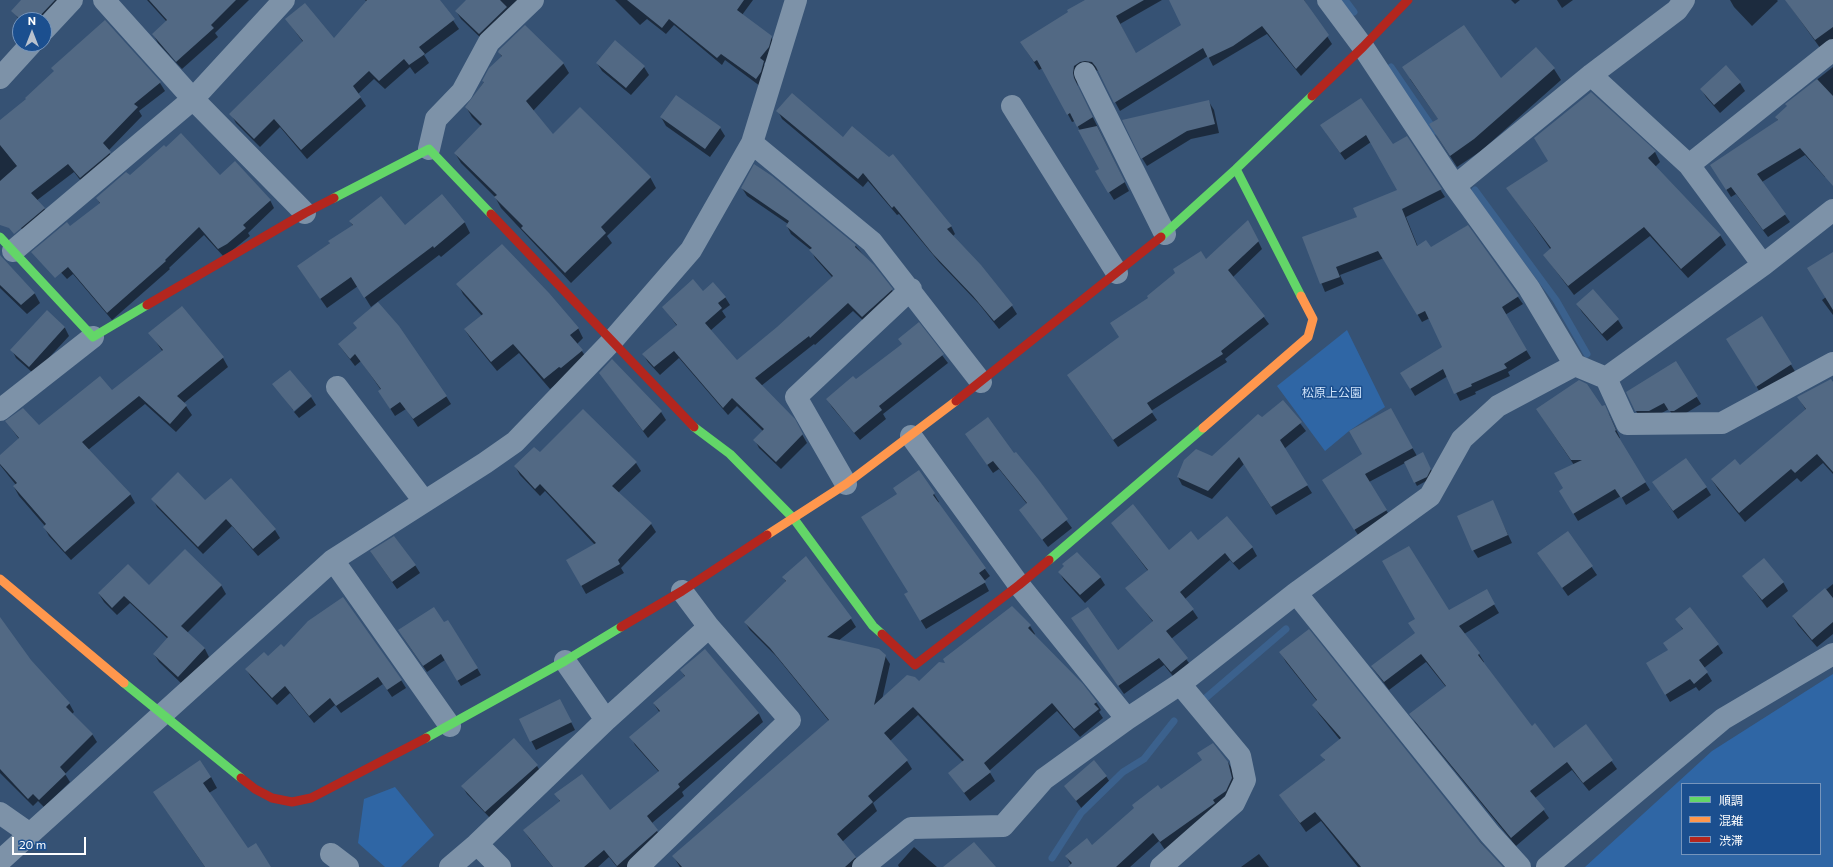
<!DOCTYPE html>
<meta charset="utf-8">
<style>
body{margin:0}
#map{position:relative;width:1833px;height:867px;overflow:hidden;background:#365274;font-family:Commissioner,"Noto Sans JP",sans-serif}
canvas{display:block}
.legend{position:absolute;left:1681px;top:783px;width:140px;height:72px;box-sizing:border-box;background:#1b4f8f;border:1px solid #7695bc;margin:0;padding:5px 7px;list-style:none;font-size:12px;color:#fff}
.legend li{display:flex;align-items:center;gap:8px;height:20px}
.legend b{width:20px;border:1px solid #7695bc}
.north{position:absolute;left:12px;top:12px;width:40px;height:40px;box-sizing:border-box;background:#1b4f8f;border:1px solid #7695bc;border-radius:50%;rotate:0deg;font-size:11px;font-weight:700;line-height:16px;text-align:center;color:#fff}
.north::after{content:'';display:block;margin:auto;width:14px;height:18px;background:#b9c2ce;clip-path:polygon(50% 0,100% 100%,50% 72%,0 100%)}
.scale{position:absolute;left:12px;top:837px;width:74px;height:18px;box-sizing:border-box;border:2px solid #fff;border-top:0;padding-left:5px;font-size:12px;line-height:14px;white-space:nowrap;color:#fff;-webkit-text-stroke:3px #1b4f8f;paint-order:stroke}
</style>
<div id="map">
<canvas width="1833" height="867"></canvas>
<ul class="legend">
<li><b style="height:5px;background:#63d668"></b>順調</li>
<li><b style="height:5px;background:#ff974d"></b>混雑</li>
<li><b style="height:5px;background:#b3261e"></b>渋滞</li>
</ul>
<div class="north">N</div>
<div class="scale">20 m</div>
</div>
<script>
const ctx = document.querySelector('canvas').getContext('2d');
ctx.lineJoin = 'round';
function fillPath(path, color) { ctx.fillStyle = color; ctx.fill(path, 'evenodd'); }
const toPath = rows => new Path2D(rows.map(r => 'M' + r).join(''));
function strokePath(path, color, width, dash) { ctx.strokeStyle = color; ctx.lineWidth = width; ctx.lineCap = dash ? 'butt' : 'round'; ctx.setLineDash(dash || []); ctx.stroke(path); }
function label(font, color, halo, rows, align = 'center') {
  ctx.font = font + ' Commissioner,"Noto Sans JP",sans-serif'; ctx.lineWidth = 3; ctx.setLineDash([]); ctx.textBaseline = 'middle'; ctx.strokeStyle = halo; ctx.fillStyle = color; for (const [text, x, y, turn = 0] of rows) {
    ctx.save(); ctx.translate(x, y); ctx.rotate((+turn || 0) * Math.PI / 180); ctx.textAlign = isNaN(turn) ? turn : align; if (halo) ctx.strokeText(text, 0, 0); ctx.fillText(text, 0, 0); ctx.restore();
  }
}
const green = toPath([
 [1347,330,1385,407,1349,431,1325,451,1277,386],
 [1833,674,1833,867,1585,867,1712,751],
 [1682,784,1820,784,1820,854,1682,854],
 [395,787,434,835,401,867,385,867,358,843,364,799]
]);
const shadow = toPath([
 [23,0,65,0,44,20,20,20,20,21,13,11],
 [147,0,249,0,215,33,218,37,182,69,158,43,153,34,167,22],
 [365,0,439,0,459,29,424,55,429,63,415,74,410,67,385,89,374,79,358,94,366,106,307,159,280,127,260,147,236,123,231,114,303,42,286,19,334,40,367,2],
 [467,0,525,0,485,42,461,19,456,11],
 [615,0,753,0,742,15,771,37,775,44,772,54,764,64,767,69,760,86,725,60,722,65,674,25,666,34,647,19,640,25],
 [1087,0,1162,0,1120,24,1136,54,1183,25,1210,0,1304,0,1332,44,1301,76,1267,34,1213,66,1208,56,1120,111,1098,71,1091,68,1079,75,1077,81,1078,87,1129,191,1114,200,1096,171,1100,169,1075,121,1072,122,1043,68,1039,70,1026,50],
 [1511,0,1520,0,1515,4],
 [1557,0,1573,0,1562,8],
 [1730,0,1777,0,1778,1,1752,26,1734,7],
 [1798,0,1833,0,1833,42,1823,52,1790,6],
 [615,42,644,67,649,75,631,95,602,71,597,63],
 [499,52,563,63,569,73,533,111,553,135,650,177,656,188,607,236,612,243,571,283,501,208,495,197,461,163,455,153,481,126,472,117,466,107,502,57],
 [1833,67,1833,171,1825,177,1805,155,1762,182,1790,222,1768,237,1736,194,1731,197,1716,173,1778,121,1776,117,1788,107,1786,104],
 [1554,69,1561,80,1481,151,1457,167,1437,136,1439,120,1410,79,1500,79],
 [160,83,165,91,139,111,142,116,108,151,115,161,85,186,74,172,36,201,44,208,49,216,27,235,0,204,0,121,27,100],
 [1740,83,1745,91,1720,113,1706,97,1701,89],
 [1590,93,1655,152,1660,162,1655,167,1720,235,1726,245,1688,278,1650,236,1574,295,1544,255,1551,250,1508,189,1549,162],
 [1360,99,1393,146,1407,138,1445,197,1406,217,1418,247,1431,249,1467,226,1523,304,1505,315,1531,358,1508,372,1510,376,1475,392,1476,394,1460,401,1448,376,1415,396,1401,373,1444,347,1430,318,1422,322,1384,258,1340,275,1344,284,1325,292,1303,238,1358,217,1399,191,1371,142,1345,160,1326,133],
 [1209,102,1214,110,1219,133,1191,139,1147,166,1142,158],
 [778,111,889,159,951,226,955,234,953,236,1012,306,1017,314,999,329,979,304,939,262,899,214,897,215,868,181,863,187,782,119],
 [661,117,720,128,725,136,710,157,666,126],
 [220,176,270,200,274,208,248,233,250,236,224,257,204,235,169,268,170,269,112,320,73,274,67,279,44,254,70,227,100,204,97,198,129,177],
 [742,188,855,245,892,290,897,298,868,325,853,311,815,345,814,344,761,386,794,420,807,443,781,469,759,448,755,440,763,431,737,406,728,415,679,358,660,375,648,362,643,354,677,326,663,307,703,292,725,297,730,305,722,311,726,317,710,331,737,361,778,328,832,277,815,258,811,250,791,234,787,226,788,224,747,196],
 [442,196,465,223,470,233,441,257,439,255,371,307,358,286,327,308,298,267,353,226,350,221,404,227],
 [1252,229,1262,249,1233,277,1269,324,1225,359,1227,362,1151,411,1157,420,1118,447,1073,383,1120,338,1149,299,1176,273,1206,261],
 [0,257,35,294,40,303,27,314,0,288],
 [1833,261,1833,315,1822,300,1826,297],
 [458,284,578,328,583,338,577,344,588,360,550,389,519,353,497,371,471,339,465,330,482,316,463,294],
 [1577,304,1618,320,1623,328,1607,341,1582,312],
 [181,307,223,358,228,367,184,403,192,415,176,432,145,404,88,450,130,494,135,503,71,560,49,536,44,527,45,526,19,496,14,487,16,485,0,465,0,457,19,439,6,421,39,426,112,392,163,352,150,333],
 [47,311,65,328,69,336,34,374,16,358,12,350],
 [1762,317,1796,373,1761,394,1732,347],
 [918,324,948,363,883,414,886,419,860,440,832,407,827,399,856,380,902,345],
 [339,345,446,396,451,404,418,427,406,409,395,416,384,399,381,390,361,361,355,366],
 [1675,362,1701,404,1678,418,1674,418,1669,409,1653,418,1640,418,1636,411],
 [600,373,661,412,666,420,648,438],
 [1833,383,1833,474,1823,463,1801,482,1797,478,1745,522,1718,489,1712,480,1740,466,1806,410,1798,397],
 [274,384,310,396,293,410],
 [311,397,316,405,299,418,294,412],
 [1283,401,1306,431,1284,449,1312,493,1276,515,1244,464,1212,499,1182,485,1178,477,1212,457],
 [1602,408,1609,414,1620,438,1618,439,1650,490,1626,505,1621,496,1578,521,1560,491,1564,489,1574,465,1542,417],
 [1390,409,1417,456,1422,454,1433,473,1428,480,1417,486,1405,463,1369,482,1391,518,1360,538,1328,488,1363,455],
 [583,411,636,463,641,471,618,493,651,524,656,532,621,568,624,573,586,594,567,560,595,545,545,491,540,496,520,475,515,466,540,453],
 [966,434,1014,454,1015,453,1072,528,1048,547,1020,510,1027,504,999,469,993,473],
 [919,471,934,494,939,502,937,503,990,576,984,581,989,591,926,629,905,595,909,592,898,494],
 [1653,482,1706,487,1711,495,1678,519],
 [153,499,205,501,275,530,280,538,258,556,232,526,203,554,157,507],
 [1492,501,1512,543,1478,558,1473,550],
 [1112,523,1169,551,1198,541,1252,547,1257,556,1239,570,1230,560,1185,599,1198,618,1171,639,1192,667,1176,680,1164,665,1124,694,1077,626,1117,651,1153,622,1127,588,1148,571],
 [1568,532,1597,575,1568,596,1543,561],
 [371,552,415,565,420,573,397,589],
 [1059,572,1100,577,1105,585,1085,603,1064,580],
 [1743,576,1783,582,1788,591,1767,608],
 [783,577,851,619,856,627,838,641,885,656,890,664,882,700,919,683,947,665,1012,607,1030,626,1035,634,1034,635,1096,702,1101,710,1099,712,1103,718,1080,737,1057,711,989,771,995,781,970,801,949,773,963,762,918,715,890,741,907,761,912,769,873,803,877,811,842,842,855,857,860,865,858,867,680,867,673,856,829,721,776,656,750,630,745,622,786,582],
 [1833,584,1833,634,1817,647,1798,625,1793,617],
 [221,585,226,594,187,633,205,649,209,657,183,685,159,662,154,654,168,639,130,603,117,615,104,602,99,594,149,586],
 [1486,591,1499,613,1464,634,1479,654,1484,662,1483,663,1531,727,1554,750,1586,725,1617,769,1589,791,1572,770,1535,798,1549,818,1516,846,1415,722,1411,714,1446,687,1426,662,1389,690,1372,667,1449,612],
 [1676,619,1718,645,1723,653,1704,668,1712,681,1699,691,1696,687,1670,702,1648,663,1669,651,1683,630],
 [0,635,30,660,69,703,74,712,72,714,92,734,97,742,65,774,70,782,44,807,38,801,33,806,0,773],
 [403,637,477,668,481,675,461,686,445,660,427,672],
 [284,648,401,680,406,688,392,697,383,684,341,713,335,705,314,723,290,693,277,705,251,677,246,669],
 [705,650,759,714,763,722,682,792,684,796,652,823,662,839,630,867,617,867,609,857,598,867,553,867,529,838,524,830,560,802,556,794,609,812,659,772,635,745,631,737,660,713,654,704,685,677,681,670],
 [1280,652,1480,842,1502,867,1358,867,1321,821,1306,832,1280,795,1325,761,1322,755,1340,740,1319,714,1313,705,1317,701,1286,662],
 [564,708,575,730,536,750,520,719],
 [1228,762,1233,771,1236,787,1165,850,1159,841,1130,867,1069,867,1071,865,1066,856,1092,846,1160,790],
 [537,766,542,774,491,819,467,794,462,786],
 [1106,776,1111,784,1082,809,1065,786],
 [211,777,217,788,209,793,247,849,270,867,205,867,161,803],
 [914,847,937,867,899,867,898,865],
 [1259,854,1269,867,1241,867]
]);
const stream = toPath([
 [1345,0,1354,12],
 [1391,67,1435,131],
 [1475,190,1556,300,1587,354],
 [1201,702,1286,629],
 [1052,858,1081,813,1123,772,1144,759,1174,721]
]);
const building = toPath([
 [21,0,55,0,36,20,21,20,11,11],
 [149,0,236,0,211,25,214,28,176,62,152,34,167,20],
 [367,0,440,0,455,19,419,47,425,54,409,65,404,59,379,81,369,71,353,86,361,97,301,150,274,119,254,139,229,114,303,41,285,19,305,3,334,38],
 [466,0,500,0,507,7,479,34,455,11],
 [627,0,744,0,737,10,772,36,769,47,760,58,764,61,761,72,756,79,721,54,717,58,669,19,662,28],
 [1085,0,1144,0,1116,16,1136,53,1181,25,1169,0,1304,0,1329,35,1296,69,1262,26,1233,46,1208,58,1203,48,1114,103,1096,67,1092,62,1085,61,1080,62,1074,66,1073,73,1074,78,1093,117,1077,127,1070,113,1067,115,1037,60,1034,62,1020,42,1068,12,1067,10],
 [1785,0,1833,0,1833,27,1815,40],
 [105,20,161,82,134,104,138,107,103,143,111,152,80,178,68,164,31,193,45,208,14,234,9,228,0,225,0,181,17,166,0,145,0,120,26,99,25,98,54,71,51,68],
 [525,25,564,63,526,101,553,134,580,107,651,177,601,227,606,233,565,273,521,228,523,226,494,197,497,195,454,153,482,124,465,107,484,82,482,81,489,68,502,56,498,52,499,50],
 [1464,25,1501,78,1536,47,1555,68,1474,139,1450,156,1429,124,1438,119,1402,67],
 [615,40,645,66,626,88,596,63],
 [1726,65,1741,82,1714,105,1700,89],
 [1817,79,1833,96,1833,186,1800,148,1757,174,1786,214,1763,230,1731,187,1726,190,1710,165,1778,120,1775,117,1787,106,1785,104],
 [1591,92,1656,151,1648,158,1721,235,1681,269,1644,227,1568,286,1543,255,1551,248,1506,188,1548,161,1534,138],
 [792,93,843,137,852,126,889,157,893,154,952,226,947,229,981,265,1013,305,994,321,973,296,933,254,894,206,892,208,863,173,858,179,776,111],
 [676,95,721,127,705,149,660,117],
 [1361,98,1393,144,1407,136,1442,189,1402,209,1417,246,1426,240,1431,247,1468,225,1519,296,1502,307,1527,350,1504,364,1507,368,1471,384,1472,386,1454,394,1443,369,1410,389,1400,373,1442,347,1425,311,1417,315,1378,251,1336,267,1340,277,1320,284,1302,237,1357,217,1353,208,1397,190,1366,135,1340,153,1320,125],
 [1209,100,1215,124,1187,131,1141,159,1122,120],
 [1097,126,1125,182,1108,193,1095,171,1099,169,1078,130],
 [181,133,220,175,235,161,271,200,243,225,246,228,227,244,218,249,199,227,165,260,166,261,107,313,68,267,55,278,31,252,67,222,70,226,100,203,96,198,126,172,130,175,164,145,166,147],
 [754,164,772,176,856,245,855,247,874,265,893,289,862,317,848,303,810,338,809,336,755,378,795,419,803,434,776,462,753,440,764,429,732,398,723,408,674,351,654,367,642,354,677,325,662,307,693,279,703,291,713,282,726,297,718,303,722,308,705,323,737,360,777,327,833,276,809,250,812,248,786,226,789,221,741,188],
 [442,194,465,222,434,248,433,246,364,298,351,277,320,299,297,266,330,243,328,241,353,225,349,221,381,196,405,225],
 [1248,220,1259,241,1228,270,1265,316,1221,351,1223,354,1147,403,1153,412,1113,440,1067,375,1119,337,1110,323,1148,298,1147,296,1175,273,1173,269,1201,251,1206,259],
 [502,244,549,293,579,328,570,335,583,350,561,368,559,367,544,379,513,344,491,362,464,329,483,314,456,284],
 [1833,252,1833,310,1807,268],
 [0,255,35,293,21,305,0,285],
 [1593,289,1619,319,1602,334,1576,304],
 [378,302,399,326,447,396,413,419,400,402,390,409,378,391,381,389,355,354,350,359,338,344,357,328,353,323],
 [182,306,224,357,177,396,187,405,170,424,139,396,82,442,131,494,65,552,43,527,46,524,13,486,17,483,0,464,0,455,19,438,5,421,23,408,39,425,100,376,112,390,163,350,148,333],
 [47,310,65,327,29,367,10,350],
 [1762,316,1792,364,1756,387,1726,339],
 [919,322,944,354,879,406,882,410,854,433,826,399,853,376,856,379,902,344,898,339],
 [612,359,662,411,643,431,599,373],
 [1676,361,1698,396,1674,411,1669,411,1664,403,1649,411,1635,411,1626,392],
 [290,370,312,396,294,411,272,384],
 [1831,379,1833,382,1833,472,1817,454,1795,473,1791,469,1739,513,1711,479,1735,459,1740,465,1806,409,1797,397],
 [1579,380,1587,384,1602,406,1605,405,1616,430,1615,431,1646,482,1621,498,1615,489,1573,514,1559,491,1563,488,1554,473,1582,460,1571,460,1536,409],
 [1283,400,1302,422,1280,440,1308,485,1271,507,1239,457,1208,491,1177,477,1184,460,1196,449,1212,456,1258,414,1262,417],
 [1391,408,1413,448,1365,474,1387,510,1354,530,1322,480,1362,454,1349,431],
 [583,409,637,462,612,486,652,523,618,560,620,564,581,586,566,560,596,543,540,484,535,489,514,466,534,447,540,452],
 [988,417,1014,453,1016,452,1038,479,1068,519,1042,540,1019,510,1027,503,993,461,987,465,965,434],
 [1423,452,1431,469,1427,477,1414,483,1404,462],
 [1686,458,1707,487,1673,511,1652,482],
 [919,470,935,493,933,495,986,568,979,573,986,582,920,621,904,594,908,592,861,517,897,494,893,488],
 [178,472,205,500,231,478,276,529,253,549,226,519,198,547,151,499],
 [1493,500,1508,535,1472,551,1457,516],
 [1133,504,1169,550,1191,531,1198,540,1227,516,1253,547,1233,563,1225,553,1180,592,1194,609,1166,631,1188,658,1171,672,1159,658,1118,686,1071,618,1088,607,1118,650,1153,621,1125,588,1148,570,1111,523],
 [1568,531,1593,566,1562,588,1537,553],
 [394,536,416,565,392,582,370,551],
 [1409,546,1449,610,1487,589,1495,604,1459,626,1480,653,1478,655,1532,726,1535,723,1554,748,1586,724,1613,760,1583,783,1567,762,1530,791,1545,809,1511,838,1409,714,1446,686,1421,654,1384,682,1371,666,1415,633,1408,623,1415,619,1382,561],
 [185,549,222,585,181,626,205,648,178,677,153,654,168,637,124,596,112,608,98,593,128,564,149,585],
 [1077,552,1101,577,1080,595,1058,572,1064,566,1062,564],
 [806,556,852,618,827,637,879,649,886,655,874,705,907,675,915,677,919,681,939,662,945,663,943,659,1012,606,1031,625,1028,628,1083,684,1097,702,1094,704,1099,709,1074,729,1052,703,984,763,991,772,964,793,948,773,964,760,913,707,884,733,908,760,868,796,873,802,837,834,856,857,845,867,682,867,672,856,829,720,770,648,744,622,786,581,782,577],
 [1764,558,1784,582,1762,600,1742,576],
 [1825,588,1833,598,1833,622,1812,640,1792,616],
 [343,597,402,680,387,690,378,677,336,706,330,698,309,716,285,686,272,698,245,669,264,652,268,656,281,644,284,647,308,621],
 [434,607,444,622,448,620,478,668,457,681,441,654,423,666,398,630],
 [1690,607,1719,644,1699,660,1708,672,1694,684,1690,679,1665,695,1646,663,1668,650,1663,643,1683,629,1675,619],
 [0,617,31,660,70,703,66,707,93,734,60,767,66,774,39,800,33,794,28,799,0,769],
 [1309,629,1480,842,1503,867,1361,867,1315,812,1300,823,1279,795,1325,760,1320,755,1341,738,1312,705,1317,700,1279,652],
 [705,649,759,713,678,784,680,787,647,816,658,830,617,866,604,850,584,867,553,867,523,830,560,801,554,794,582,774,610,810,659,771,629,737,660,711,653,703,685,676,680,670],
 [560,699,572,722,530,742,519,719],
 [514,738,538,765,485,812,461,786],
 [1213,743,1228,762,1232,778,1226,791,1213,800,1215,803,1160,842,1153,833,1116,867,1068,867,1072,863,1065,856,1087,838,1092,845,1134,808,1132,805,1158,785,1161,789,1202,760,1197,753],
 [200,760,211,777,203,783,248,848,256,843,271,867,205,867,153,792],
 [1094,760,1107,776,1076,801,1064,786],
 [974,842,996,867,943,867]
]);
const street = toPath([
 [104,0,193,99,305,213],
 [1328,0,1363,47,1455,186,1529,288,1575,365,1606,378,1763,265,1833,210],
 [44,30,72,0],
 [1085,73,1165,234],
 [1591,75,1689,165,1763,265],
 [0,78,31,44],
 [1012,106,1117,273],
 [752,143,872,242,981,382],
 [429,149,436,119,462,92,489,42,533,0],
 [1689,165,1833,50],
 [1455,186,1591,75,1677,10,1684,0],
 [13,251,193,99,284,0],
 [1606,378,1627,424,1722,423,1833,363],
 [337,387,424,501],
 [0,410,93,337],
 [911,436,1019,585,1127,719],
 [846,484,796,397,911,289],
 [333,560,450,726],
 [1296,593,1490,834,1520,867],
 [606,720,709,627],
 [0,813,30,834],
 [331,854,348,867],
 [0,861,333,560,485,463,515,442,612,341,691,250,752,143,796,0],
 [450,867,477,844],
 [500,867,477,844,606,720,565,661],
 [638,867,790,720,709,627,682,591],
 [863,867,911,828,1003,826,1044,779,1127,719,1180,684,1296,593,1430,496,1462,439,1498,406,1575,365],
 [1161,867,1234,803,1245,780,1240,756,1180,684],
 [1547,867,1723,719,1833,654]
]);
const fast = toPath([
 [1236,169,1301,296],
 [334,198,429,149,491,214],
 [0,237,93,337,147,305],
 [1161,237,1236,169,1312,96],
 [694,427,730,454,794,519,873,626,882,634],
 [1049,560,1203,428],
 [124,683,241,778],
 [426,738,565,661,621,627]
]);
const slow = toPath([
 [1203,428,1308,337,1313,319,1301,296],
 [767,535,846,484,956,401],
 [0,579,124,683]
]);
const jam = toPath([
 [1312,96,1363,47,1408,0],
 [491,214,694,427],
 [147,305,305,213,334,198],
 [956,401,1161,237],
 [621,627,682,591,767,535],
 [882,634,915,665,1019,585,1049,560],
 [241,778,255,789,272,798,292,802,311,798,426,738]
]);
const parkNames = [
 ["松原上公園",1332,393]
];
fillPath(green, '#2f66a5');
fillPath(shadow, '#0007');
strokePath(stream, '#3b618d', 7);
fillPath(building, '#526984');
strokePath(street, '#7d92a8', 22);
strokePath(fast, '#63d668', 9);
strokePath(slow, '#ff974d', 9);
strokePath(jam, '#b3261e', 9);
label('12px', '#cfe3fa', '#1b4f8f', parkNames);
</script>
